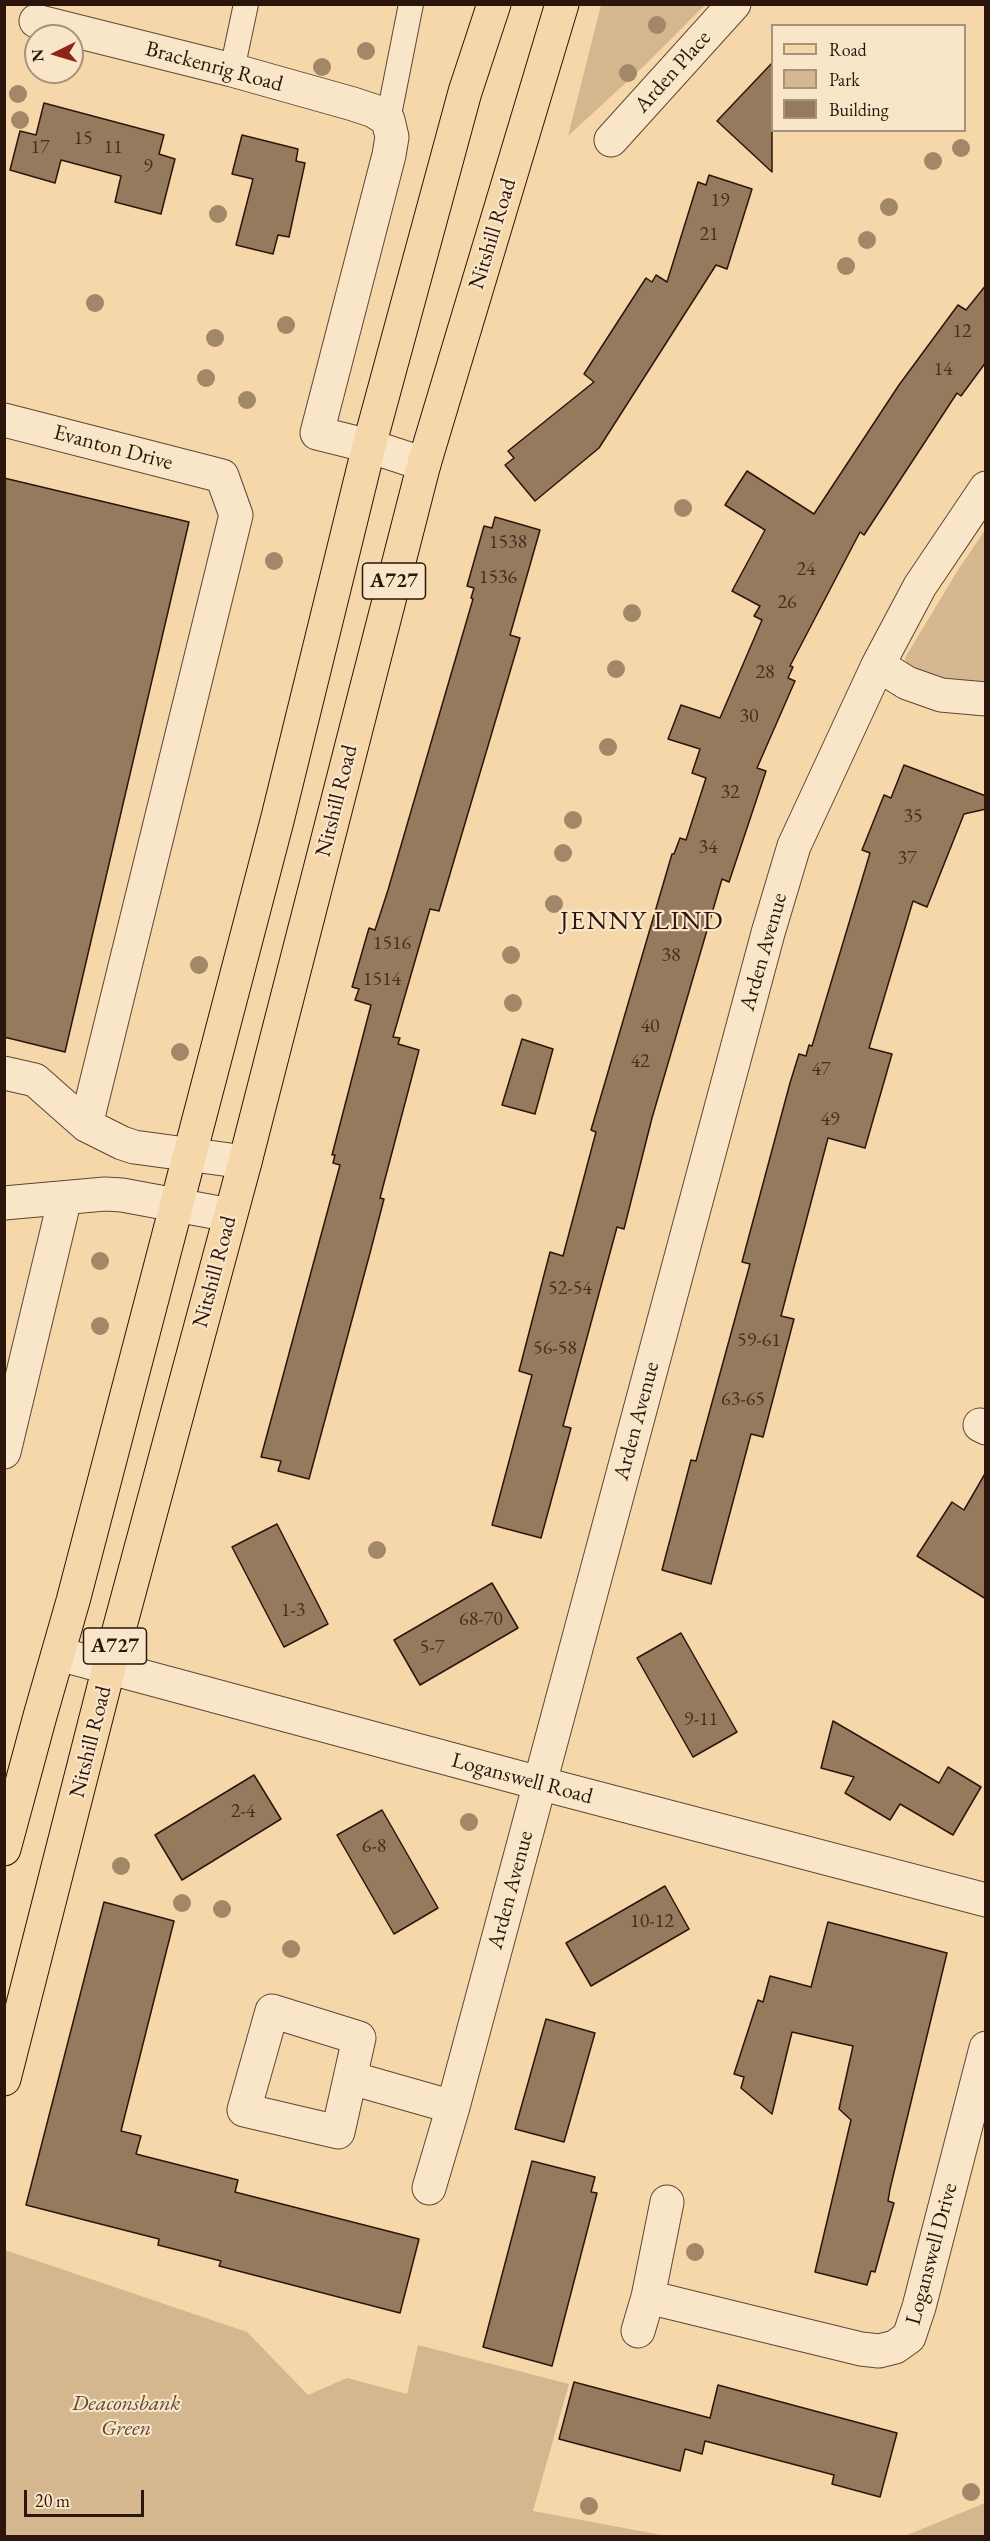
<!DOCTYPE html>
<style>
body{margin:0}
#map{position:relative;width:990px;height:2541px;overflow:hidden;background:#f6d7aa;font-family:"EB Garamond",serif}
canvas{display:block}
.frame{position:absolute;inset:0;border:6px solid #2c160c;pointer-events:none}
.legend{position:absolute;left:771px;top:24px;width:195px;height:108px;box-sizing:border-box;background:#f9e5c8;border:2px solid #a7927d;margin:0;padding:8px 10px;list-style:none;font-size:18px;color:#2c160c}
.legend li{display:flex;align-items:center;gap:12px;height:30px}
.legend b{width:30px;border:2px solid #a7927d}
.north{position:absolute;left:24px;top:24px;width:60px;height:60px;box-sizing:border-box;background:#f9e5c8;border:2px solid #a7927d;border-radius:50%;rotate:265deg;font-size:16px;font-weight:700;line-height:24px;text-align:center;color:#2c160c}
.north::after{content:'';display:block;margin:auto;width:21px;height:27px;background:#8f2418;clip-path:polygon(50% 0,100% 100%,50% 72%,0 100%)}
.scale{position:absolute;left:24px;top:2490px;width:120px;height:27px;box-sizing:border-box;border:3px solid #2c160c;border-top:0;padding-left:8px;font-size:18px;line-height:21px;white-space:nowrap;color:#2c160c;-webkit-text-stroke:4px #f9e5c8;paint-order:stroke}
</style>
<div id="map">
<canvas width="990" height="2541"></canvas>
<div class="frame"></div>
<ul class="legend">
<li><b style="height:8px;background:#f6d7aa"></b>Road</li>
<li><b style="height:16px;background:#d4b68f"></b>Park</li>
<li><b style="height:16px;background:#957a5e"></b>Building</li>
</ul>
<div class="north">N</div>
<div class="scale">20 m</div>
</div>
<script>
const ctx = document.querySelector('canvas').getContext('2d');
ctx.lineJoin = 'round';
function fillPath(path, color) { ctx.fillStyle = color; ctx.fill(path, 'evenodd'); }
const toPath = rows => new Path2D(rows.map(r => 'M' + r).join(''));
function strokePath(path, color, width, dash) { ctx.strokeStyle = color; ctx.lineWidth = width; ctx.lineCap = dash ? 'butt' : 'round'; ctx.setLineDash(dash || []); ctx.stroke(path); }
function label(font, color, halo, rows, align = 'center') {
  ctx.font = font + ' "EB Garamond",serif'; ctx.lineWidth = 4.5; ctx.setLineDash([]); ctx.textBaseline = 'middle'; ctx.strokeStyle = halo; ctx.fillStyle = color; for (const [text, x, y, turn = 0] of rows) {
    ctx.save(); ctx.translate(x, y); ctx.rotate((+turn || 0) * Math.PI / 180); ctx.textAlign = isNaN(turn) ? turn : align; if (halo) ctx.strokeText(text, 0, 0); ctx.fillText(text, 0, 0); ctx.restore();
  }
}
const green = toPath([
 [601,5,705,5,644,66,568,136],
 [985,530,985,689,906,669,905,658,958,570],
 [5,2250,247,2332,308,2395,347,2378,407,2394,418,2345,569,2384,533,2511,667,2536,5,2536],
 [985,2503,985,2536,905,2536]
]);
const building = toPath([
 [772,63,772,172,717,121,772,63],
 [44,103,164,135,159,154,175,159,161,214,115,202,121,176,61,160,55,183,10,170,20,131,36,135,44,103],
 [242,135,298,149,296,161,305,163,289,237,278,235,273,254,236,245,253,179,232,174,242,135],
 [709,175,752,189,727,269,716,265,599,448,535,501,505,465,514,458,508,451,594,382,584,374,646,278,652,282,656,275,667,282,698,182,706,185,709,175],
 [986,285,986,362,961,396,957,393,864,535,860,532,790,666,793,667,788,678,795,681,757,768,766,771,729,882,722,879,652,1118,624,1229,617,1227,563,1426,571,1428,541,1538,492,1525,532,1375,519,1371,550,1252,563,1256,596,1132,591,1130,672,854,674,854,680,838,686,840,706,778,692,773,700,749,668,739,681,705,720,718,762,620,754,616,760,606,732,591,765,530,725,505,747,471,814,514,899,385,958,305,966,310,986,285],
 [4,478,189,522,65,1052,4,1037,4,478],
 [495,517,540,530,510,635,520,638,439,911,430,909,393,1037,400,1038,398,1044,419,1050,380,1198,384,1199,370,1253,309,1479,278,1471,281,1461,261,1457,340,1165,333,1163,335,1155,332,1155,371,1005,355,1000,359,989,352,987,369,928,375,930,388,890,473,599,471,598,474,588,467,586,484,526,492,528,495,517],
 [904,765,986,796,986,809,964,814,927,907,913,901,869,1048,892,1054,865,1148,828,1138,781,1316,794,1319,763,1437,751,1434,711,1584,662,1570,691,1460,696,1461,750,1264,742,1262,790,1083,799,1054,806,1056,809,1045,812,1046,870,853,862,850,884,795,891,798,904,765],
 [522,1039,553,1049,535,1114,502,1105,522,1039],
 [986,1472,986,1599,917,1556,952,1502,964,1510,986,1472],
 [277,1524,328,1624,284,1647,232,1547,277,1524],
 [492,1583,518,1628,420,1685,394,1640,492,1583],
 [681,1633,737,1732,693,1757,637,1658,681,1633],
 [833,1721,939,1783,948,1767,981,1787,953,1835,900,1804,890,1820,845,1793,854,1777,821,1768,833,1721],
 [254,1775,281,1819,182,1880,155,1835,254,1775],
 [382,1810,438,1908,394,1934,337,1835,382,1810],
 [665,1886,689,1929,591,1986,566,1943,665,1886],
 [104,1902,174,1921,121,2131,141,2136,136,2154,238,2180,235,2192,419,2239,400,2313,219,2266,221,2261,158,2245,159,2239,26,2205,104,1902],
 [828,1922,947,1953,890,2189,888,2201,894,2203,875,2272,871,2271,867,2285,815,2272,851,2120,839,2109,853,2046,792,2032,772,2114,741,2088,744,2077,734,2074,758,2000,763,2002,770,1976,811,1987,828,1922],
 [546,2019,595,2033,564,2142,515,2129,546,2019],
 [532,2161,595,2177,591,2192,597,2193,552,2366,483,2347,532,2161],
 [574,2382,710,2418,718,2385,897,2433,880,2497,832,2484,834,2475,705,2441,702,2454,685,2449,680,2471,559,2439,574,2382]
]);
const lane = toPath([
 [232,70,246,4],
 [388,120,411,4]
]);
const street = toPath([
 [36,21,232,70,353,104,374,111,388,120,392,137,389,155,317,433,369,446,424,464],
 [611,140,734,4],
 [4,420,222,476,236,515,86,1125],
 [878,665,907,683,941,695,986,699],
 [4,1073,35,1080,86,1125,122,1143,134,1147,245,1162],
 [4,1203,105,1194,122,1195,230,1215],
 [980,1425,986,1428],
 [4,1452,65,1198],
 [59,1654,539,1783,986,1900],
 [272,2011,359,2038,338,2132,244,2110,272,2011],
 [351,2078,453,2107],
 [429,2188,453,2107,768,933,794,846,878,665,920,586,986,488],
 [648,2297,861,2349,879,2351,895,2347,909,2337,919,2307,986,2048],
 [638,2331,648,2297,667,2202]
]);
const primary = toPath([
 [4,1849,40,1716,73,1601,278,817,369,446,465,92,494,4],
 [4,2079,109,1667,245,1162,424,464,562,4]
]);
const trees = [
 [657,25],
 [366,51],
 [322,67],
 [628,73],
 [18,94],
 [20,120],
 [961,148],
 [933,161],
 [889,207],
 [218,214],
 [867,240],
 [846,266],
 [95,303],
 [286,325],
 [215,338],
 [206,378],
 [247,400],
 [683,508],
 [274,561],
 [632,613],
 [616,669],
 [608,747],
 [573,820],
 [563,853],
 [554,904],
 [511,955],
 [199,965],
 [513,1003],
 [180,1052],
 [100,1261],
 [100,1326],
 [377,1550],
 [469,1822],
 [121,1866],
 [182,1903],
 [222,1909],
 [291,1949],
 [695,2252],
 [971,2492],
 [589,2506]
];
const numberNames = [
 ["15",83,139],
 ["17",40,148],
 ["11",113,148],
 ["9",148,167],
 ["19",720,201],
 ["21",709,235],
 ["12",962,332],
 ["14",943,370],
 ["1538",508,543],
 ["24",806,570],
 ["1536",498,578],
 ["26",787,603],
 ["28",765,673],
 ["30",749,717],
 ["32",730,793],
 ["35",913,817],
 ["34",708,848],
 ["37",907,859],
 ["1516",392,944],
 ["38",671,956],
 ["1514",382,980],
 ["40",650,1027],
 ["42",640,1062],
 ["47",821,1070],
 ["49",830,1120],
 ["52-54",570,1289],
 ["59-61",759,1341],
 ["56-58",555,1349],
 ["63-65",743,1400],
 ["1-3",293,1611],
 ["68-70",481,1620],
 ["5-7",432,1648],
 ["9-11",701,1720],
 ["2-4",243,1812],
 ["6-8",374,1847],
 ["10-12",652,1922]
];
const shields = [
 [394,581,63],
 [115,1646,63]
];
const shieldNames = [
 ["A727",394,581],
 ["A727",115,1646]
];
const streetNames = [
 ["Brackenrig Road",214,67,15],
 ["Arden Place",673,72,-48],
 ["Nitshill Road",493,234,-73],
 ["Evanton Drive",113,448,15],
 ["Nitshill Road",337,801,-76],
 ["Arden Avenue",764,952,-74],
 ["Nitshill Road",215,1272,-75],
 ["Arden Avenue",637,1421,-75],
 ["Nitshill Road",91,1742,-76],
 ["Loganswell Road",522,1779,15],
 ["Arden Avenue",511,1890,-75],
 ["Loganswell Drive",932,2254,-75]
];
const parkNames = [
 ["Deaconsbank",126,2404],
 ["Green",126,2429]
];
const quarterNames = [
 ["JENNY LIND",642,922]
];
fillPath(green, '#d4b68f');
fillPath(building, '#957a5e');
strokePath(building, '#2c160c', 1.5);
strokePath(lane, '#5e4634', 26);
strokePath(street, '#5e4634', 35);
strokePath(primary, '#2c160c', 35);
strokePath(lane, '#f9e5c8', 24);
strokePath(street, '#f9e5c8', 33);
strokePath(primary, '#f6d7aa', 33);
ctx.fillStyle = '#a28769';
for (const [x, y] of trees) { ctx.beginPath(); ctx.arc(x, y, 9, 0, 2 * Math.PI); ctx.fill(); }
label('20px', '#462f20', null, numberNames);
for (const [x, y, w] of shields) { const box = new Path2D(); box.roundRect(x - w / 2, y - 18, w, 36, 4.5); ctx.fillStyle = '#f9e5c8'; ctx.fill(box); strokePath(box, '#2c160c', 1.5); }
label('bold 21px', '#2c160c', null, shieldNames);
label('22px', '#2c160c', '#f9e5c8', streetNames);
label('italic 22px', '#5e4633', '#f9e5c8', parkNames);
ctx.letterSpacing = '1.5px';
label('26px', '#2c160c', '#f9e5c8', quarterNames);
ctx.letterSpacing = '0px';
</script>
